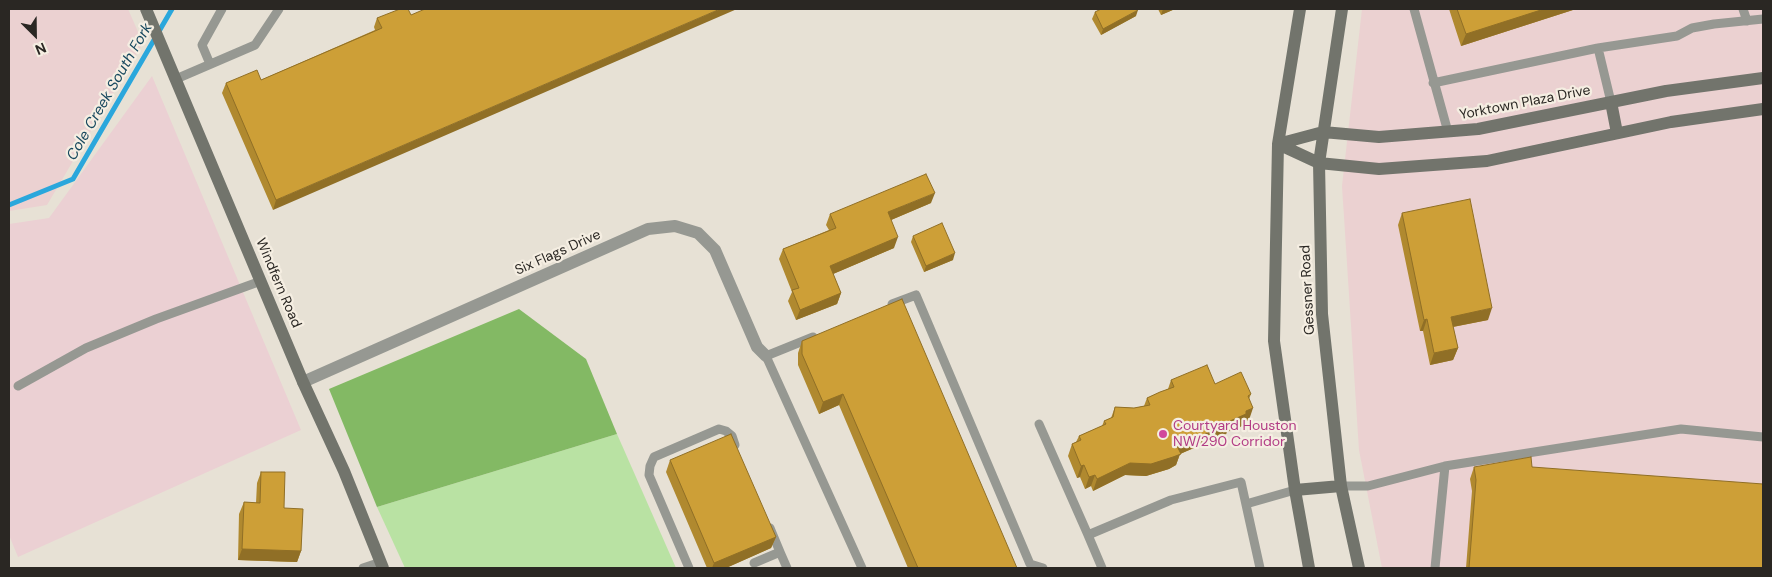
<!DOCTYPE html>
<style>
body{margin:0}
#map{position:relative;width:1772px;height:577px;overflow:hidden;background:#e7e1d5;font-family:"DM Sans",sans-serif}
canvas{display:block}
.frame{position:absolute;inset:0;border:10px solid #2a2723;pointer-events:none}
.north{position:absolute;left:10px;top:10px;width:50px;height:50px;-webkit-text-stroke:4px #f5eee2;paint-order:stroke;rotate:157deg;font-size:14px;font-weight:700;line-height:20px;text-align:center;color:#2a2723}
.north::after{content:'';display:block;margin:auto;width:18px;height:22px;background:#2a2723;clip-path:polygon(50% 0,100% 100%,50% 72%,0 100%)}
</style>
<div id="map">
<canvas width="1772" height="577"></canvas>
<div class="frame"></div>
<div class="north">N</div>
</div>
<script>
const ctx = document.querySelector('canvas').getContext('2d');
ctx.lineJoin = 'round';
function fillPath(path, color) { ctx.fillStyle = color; ctx.fill(path, 'evenodd'); }
const toPath = rows => new Path2D(rows.map(r => 'M' + r).join(''));
function strokePath(path, color, width, dash) { ctx.strokeStyle = color; ctx.lineWidth = width; ctx.lineCap = dash ? 'butt' : 'round'; ctx.setLineDash(dash || []); ctx.stroke(path); }
function label(font, color, halo, rows, align = 'center') {
  ctx.font = font + ' "DM Sans",sans-serif'; ctx.lineWidth = 4.5; ctx.setLineDash([]); ctx.textBaseline = 'middle'; ctx.strokeStyle = halo; ctx.fillStyle = color; for (const [text, x, y, turn = 0] of rows) {
    ctx.save(); ctx.translate(x, y); ctx.rotate((+turn || 0) * Math.PI / 180); ctx.textAlign = isNaN(turn) ? turn : align; if (halo) ctx.strokeText(text, 0, 0); ctx.fillText(text, 0, 0); ctx.restore();
  }
}
const commercial = toPath([
 [152,76,301,430,18,557,9,535,9,224,49,218]
]);
const industrial = toPath([
 [9,9,128,9,143,43,47,205,9,211],
 [1362,9,1763,9,1763,568,1382,568,1359,450,1342,186]
]);
const green = toPath([
 [617,434,676,568,405,568,377,507]
]);
const forest = toPath([
 [519,309,586,359,617,434,377,507,329,389]
]);
const stream = toPath([
 [9,205,73,179,172,9]
]);
const lane = toPath([
 [1414,9,1448,132],
 [1743,9,1747,21],
 [1598,48,1611,102],
 [210,64,202,45,222,9],
 [176,79,255,45,279,9],
 [1433,83,1598,48,1677,36,1692,28,1714,24,1763,19],
 [892,304,916,295,1030,564,1043,568],
 [813,337,766,356,862,568],
 [18,386,86,348,156,319,261,281],
 [1039,424,1088,535],
 [1341,486,1368,486,1445,466],
 [1246,504,1295,490],
 [770,528,780,552],
 [754,563,780,552,787,568],
 [363,568,381,562],
 [689,568,649,475,650,466,654,457,719,429,726,431,732,436,735,445],
 [1102,568,1088,535,1171,500,1241,482,1260,568],
 [1435,568,1445,466,1681,429,1763,437]
]);
const street = toPath([
 [303,382,648,229,675,226,698,233,715,250,757,347,766,356]
]);
const secondary = toPath([
 [146,9,303,382,344,471,383,568],
 [1300,9,1278,144,1274,341,1295,490,1309,568],
 [1342,9,1319,163,1322,314,1341,486,1359,568],
 [1611,102,1617,133],
 [1278,144,1319,163,1379,169,1487,161,1671,122,1763,109],
 [1278,144,1323,132,1379,137,1478,129,1666,91,1763,78],
 [1295,490,1341,486]
]);
const wall = toPath([
 [1158,9,1175,9,1161,15],
 [1449,9,1576,9,1461,46],
 [1095,12,1136,16,1101,35,1092,19],
 [411,15,273,210,222,93,226,83,261,80,375,30,374,27,377,18],
 [931,203,891,220,894,248,833,274,841,293,837,304,796,320,788,301,792,292,779,259,783,249,829,230,826,225,830,214],
 [1402,213,1488,320,1453,327,1458,348,1453,360,1430,365,1423,331,1420,331,1398,225],
 [913,236,953,260,924,272,911,242],
 [802,341,1017,568,908,568,839,405,819,414,798,365,798,353],
 [1171,380,1215,384,1251,394,1249,399,1249,420,1243,422,1242,426,1227,432,1226,434,1180,454,1176,465,1169,469,1146,476,1125,475,1093,491,1091,486,1085,489,1080,477,1077,478,1068,456,1072,444,1076,442,1079,436,1102,426,1104,421,1111,418,1115,407,1134,408,1144,406,1147,398,1168,389],
 [670,460,776,537,771,548,726,568,707,568,666,472],
 [1474,467,1532,467,1763,568,1466,568,1472,491,1470,479],
 [261,472,284,508,301,551,297,562,238,560,239,514,244,502,256,503,257,483]
]);
const shadedWall = toPath([
 [720,9,737,9,273,210,276,200],
 [1163,9,1175,9,1161,15],
 [1544,9,1576,9,1461,46,1466,34],
 [1138,10,1136,16,1101,35,1103,29],
 [935,193,931,203,884,223,888,212],
 [898,237,894,248,826,277,830,266],
 [955,253,953,260,924,272,926,266],
 [841,293,837,304,796,320,800,310],
 [1492,308,1488,320,1447,328,1451,317],
 [1427,319,1423,331,1420,331,1424,320],
 [1458,348,1453,360,1430,365,1434,353],
 [843,394,839,405,819,414,823,402],
 [1253,408,1249,420,1243,422,1242,426,1227,432,1226,434,1180,454,1176,465,1169,469,1146,476,1125,475,1093,491,1097,479,1130,463,1177,446,1230,421,1246,411],
 [1084,465,1080,477,1077,478,1081,466],
 [1095,475,1091,486,1085,489,1089,477],
 [776,537,771,548,726,568,712,568,714,563],
 [242,549,301,551,297,562,238,560]
]);
const building = toPath([
 [400,9,408,9,411,15,425,9,720,9,276,200,226,83,257,70,261,80,382,28,377,18,400,9],
 [1101,9,1138,9,1138,10,1103,29,1095,12,1101,9],
 [1457,9,1544,9,1466,34,1457,9],
 [926,174,935,193,888,212,898,237,830,266,841,293,800,310,792,290,799,288,783,249,836,228,830,214,926,174],
 [1470,199,1492,308,1451,317,1458,348,1434,353,1427,319,1424,320,1402,213,1470,199],
 [942,223,955,253,926,266,913,236,942,223],
 [902,299,1017,568,918,568,843,394,823,402,802,354,802,341,902,299],
 [1207,365,1215,384,1241,372,1251,394,1248,396,1253,408,1246,411,1246,414,1230,421,1231,423,1177,446,1181,454,1173,457,1151,464,1130,463,1097,479,1095,475,1089,477,1084,465,1081,466,1072,444,1081,440,1079,436,1106,424,1104,421,1113,417,1115,407,1134,408,1150,405,1147,398,1160,392,1174,387,1171,380,1207,365],
 [731,434,776,537,714,563,670,460,731,434],
 [1531,457,1532,467,1763,484,1763,568,1469,568,1476,480,1474,467,1531,457],
 [261,472,285,472,284,508,303,509,301,551,242,549,244,502,260,503,261,472]
]);
const markers = [
 [1163,434,5,"#d1479c"]
];
const streetNames = [
 ["Yorktown Plaza Drive",1525,103,-11],
 ["Six Flags Drive",558,253,-24],
 ["Windfern Road",278,283,67],
 ["Gessner Road",1308,290,-93]
];
const hotelNames = [
 ["Courtyard Houston",1173,426],
 ["NW/290 Corridor",1173,442]
];
const waterNames = [
 ["Cole Creek South Fork",110,92,-60]
];
fillPath(commercial, '#ebd0d3');
fillPath(industrial, '#ebd1d1');
fillPath(green, '#b9e2a3');
fillPath(forest, '#83b964');
strokePath(stream, '#2aa7dc', 5);
strokePath(lane, '#969892', 9);
strokePath(street, '#969892', 12);
strokePath(secondary, '#72746c', 12);
fillPath(wall, '#b0892f');
fillPath(shadedWall, '#906f26');
fillPath(building, '#cd9f37');
strokePath(building, '#906f26', 1);
for (const [x, y, r, color] of markers) { const dot = new Path2D(); dot.arc(x, y, r, 0, 2 * Math.PI); ctx.fillStyle = color; ctx.fill(dot); strokePath(dot, '#f5eee2', 2); }
label('14px', '#2a2723', '#f5eee2', streetNames);
label('14px', '#b23c85', '#f5eee2', hotelNames, 'left');
label('italic 15px', '#17485e', '#f5eee2', waterNames);
</script>
